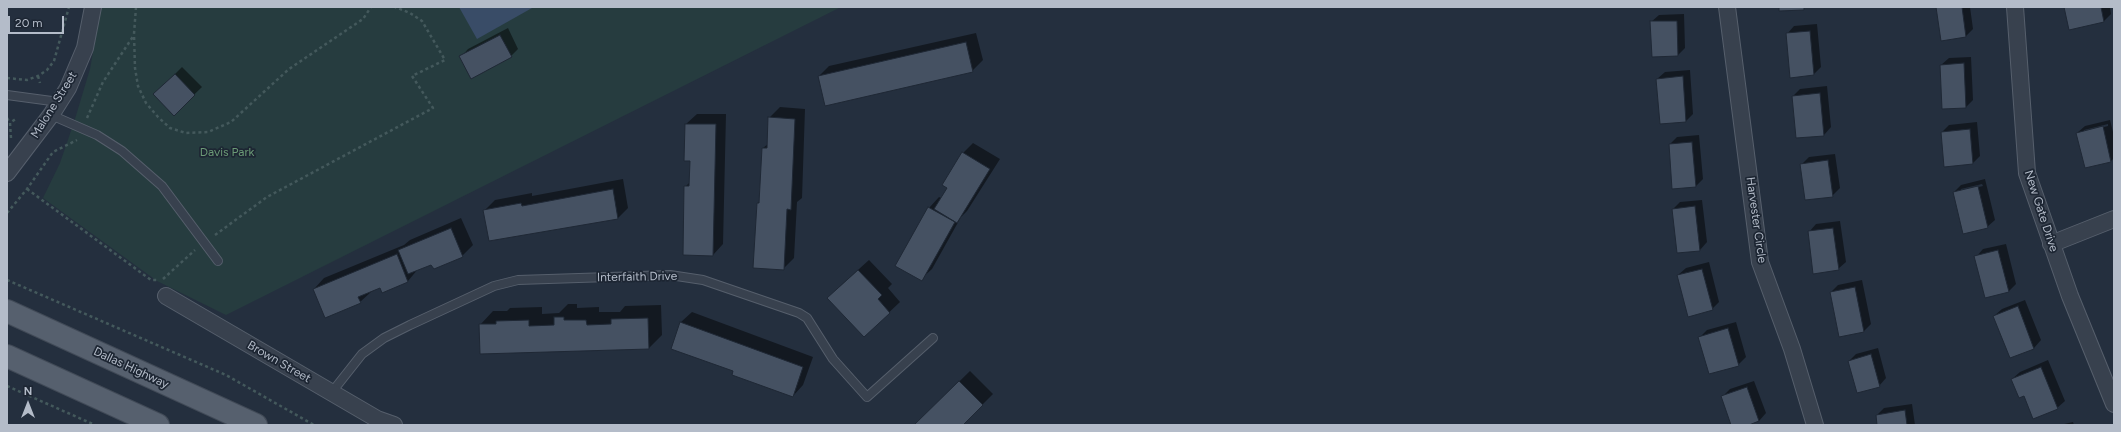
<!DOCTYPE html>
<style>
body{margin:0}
#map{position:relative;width:2121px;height:432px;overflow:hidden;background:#242f3e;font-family:Figtree,sans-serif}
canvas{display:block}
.frame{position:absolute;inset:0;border:8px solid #b4bcc9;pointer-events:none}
.north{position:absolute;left:8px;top:384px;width:40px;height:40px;-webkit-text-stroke:3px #1d2633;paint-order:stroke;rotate:0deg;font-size:11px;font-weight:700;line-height:16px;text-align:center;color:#b4bcc9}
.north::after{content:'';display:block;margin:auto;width:14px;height:18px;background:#b4bcc9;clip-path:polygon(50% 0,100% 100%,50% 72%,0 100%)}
.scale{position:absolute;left:8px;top:16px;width:56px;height:18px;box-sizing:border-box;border:2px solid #b4bcc9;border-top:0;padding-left:5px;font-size:12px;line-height:14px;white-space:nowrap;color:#b4bcc9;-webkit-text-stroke:3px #1d2633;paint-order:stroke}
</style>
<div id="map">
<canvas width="2121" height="432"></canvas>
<div class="frame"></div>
<div class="north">N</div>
<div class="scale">20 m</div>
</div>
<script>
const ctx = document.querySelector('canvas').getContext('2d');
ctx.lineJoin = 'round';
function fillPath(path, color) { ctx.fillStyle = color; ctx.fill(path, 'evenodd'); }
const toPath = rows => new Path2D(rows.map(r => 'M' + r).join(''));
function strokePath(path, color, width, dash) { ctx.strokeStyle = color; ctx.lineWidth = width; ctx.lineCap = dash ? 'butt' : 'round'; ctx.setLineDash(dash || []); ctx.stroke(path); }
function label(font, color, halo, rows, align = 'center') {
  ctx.font = font + ' Figtree,sans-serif'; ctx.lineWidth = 3.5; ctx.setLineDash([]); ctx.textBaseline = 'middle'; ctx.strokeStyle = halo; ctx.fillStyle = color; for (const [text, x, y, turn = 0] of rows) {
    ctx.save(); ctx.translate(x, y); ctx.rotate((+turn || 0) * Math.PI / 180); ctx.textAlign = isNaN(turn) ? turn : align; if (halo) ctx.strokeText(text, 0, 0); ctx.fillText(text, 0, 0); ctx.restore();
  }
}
const green = toPath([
 [101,7,841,7,226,315,157,281,43,198,60,163,75,119,90,69]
]);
const water = toPath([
 [459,7,531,7,532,8,477,39]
]);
const shadow = toPath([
 [1937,7,1970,7,1973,29,1966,36,1942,40],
 [2065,7,2110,7,2111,14,2104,21],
 [1684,14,1685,48,1678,55,1651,22,1659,15],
 [1817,24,1821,67,1814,74,1787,34,1794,26],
 [508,28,518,49,511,56,461,57,468,49],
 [976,33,983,60,972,71,819,76,829,66],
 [1971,57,1973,100,1966,107,1941,65,1949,58],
 [182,67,202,87,174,114,155,94],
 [1690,70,1693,114,1686,121,1657,79,1665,72],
 [1827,86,1831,127,1824,135,1793,96,1800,89],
 [780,107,805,109,802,198,797,202,794,258,783,269,758,203,761,200,763,148,768,144,769,118],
 [697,114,726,114,723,244,713,255,685,187,690,182,691,160,686,124],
 [2110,120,2114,136,2114,158,2111,161,2085,167,2077,133,2085,126],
 [2108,124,2108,126,2084,132,2084,130],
 [1977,122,1980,156,1973,163,1942,132,1949,125],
 [1699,135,1703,179,1696,186,1670,144,1677,137],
 [973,143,1000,159,967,211,961,217,932,269,921,279,929,208,939,197,941,198,948,187,963,153],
 [1835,154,1840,188,1832,196,1801,165,1809,157],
 [623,179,628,208,618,218,484,211,495,200,532,193,532,196],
 [1985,179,1995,220,1987,227,1954,192,1961,185],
 [1982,184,1983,186,1961,191,1961,189],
 [1702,200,1707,242,1700,250,1673,209,1680,202],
 [461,218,473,245,462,256,432,263,418,269,408,281,383,291,381,287,371,292,360,302,314,289,324,278,404,245,410,240],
 [1840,221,1846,262,1838,269,1809,232,1816,224],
 [2006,244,2016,284,2009,291,1976,257,1983,249],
 [869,260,892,284,888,288,900,302,864,336,839,287],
 [1709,262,1719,302,1712,309,1678,275,1686,268],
 [1862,280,1871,324,1864,331,1840,336,1831,292,1838,285],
 [2025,300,2041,340,2034,348,2010,357,1994,316,2002,309],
 [568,304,577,304,577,308,599,307,599,312,620,312,625,306,661,305,662,335,649,348,481,353,480,325,493,311,507,311,510,308,542,307,542,314,559,313],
 [692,312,813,357,803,385,793,396,734,371,672,348,681,322],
 [1736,322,1746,357,1738,365,1700,337,1707,330],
 [1878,348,1886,378,1879,386,1849,361,1856,354],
 [2048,360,2065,401,2057,408,2024,395,2012,379,2020,372],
 [970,371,993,394,962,425,915,425],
 [1754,381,1766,413,1759,421,1746,425,1732,425,1723,396,1730,389],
 [1912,404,1915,425,1878,425,1877,415,1884,408],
 [2073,422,2074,425,2060,425]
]);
const building = toPath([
 [1779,7,1804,7,1804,10,1779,11,1779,7],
 [1936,7,1962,7,1966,37,1941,41,1936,7],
 [2064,7,2101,7,2104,22,2069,30,2064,7],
 [1650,21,1677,21,1678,56,1652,57,1650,21],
 [1810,31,1814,75,1790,78,1786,33,1810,31],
 [500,35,512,57,471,79,459,56,500,35],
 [966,42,973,72,825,106,818,76,966,42],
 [1964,63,1966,108,1942,109,1940,65,1964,63],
 [175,74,195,95,174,116,153,94,175,74],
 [1683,76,1686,122,1660,124,1656,79,1683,76],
 [1820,93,1824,136,1796,138,1792,96,1820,93],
 [768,117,795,119,791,210,787,209,784,270,753,268,757,203,759,203,762,148,767,148,768,117],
 [685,124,716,124,713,256,683,255,684,186,689,186,690,161,684,161,685,124],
 [2103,126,2111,162,2085,168,2076,133,2103,126],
 [1970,129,1973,164,1944,167,1941,132,1970,129],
 [1692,142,1696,187,1672,189,1669,144,1692,142],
 [962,152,990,169,957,223,934,209,947,188,942,185,962,152],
 [1828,160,1833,197,1805,200,1800,164,1828,160],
 [1978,186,1988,228,1963,234,1953,192,1978,186],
 [613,189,618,219,489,241,483,210,521,203,522,206,613,189],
 [1695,206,1700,251,1677,253,1672,209,1695,206],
 [928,207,955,222,922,281,895,266,928,207],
 [451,228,463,257,434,269,431,265,408,274,398,250,451,228],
 [1833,228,1839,270,1813,274,1808,231,1833,228],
 [1998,250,2009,292,1985,298,1974,256,1998,250],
 [397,254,408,282,382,293,380,288,358,297,361,303,325,318,313,289,397,254],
 [1702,269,1713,310,1688,317,1677,275,1702,269],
 [858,270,882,295,878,299,890,313,864,337,827,298,858,270],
 [1855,287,1864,332,1839,337,1830,292,1855,287],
 [2018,306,2034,349,2010,358,1993,316,2018,306],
 [554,317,564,317,564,320,586,320,587,325,611,324,611,319,648,318,649,349,480,354,479,324,496,324,496,321,529,320,529,326,554,325,554,317],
 [680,322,803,367,793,397,732,375,733,371,671,349,680,322],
 [1728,328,1739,366,1709,374,1698,337,1728,328],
 [1871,354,1880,387,1857,393,1848,361,1871,354],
 [2041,367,2058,409,2033,419,2024,396,2019,398,2011,379,2041,367],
 [959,381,983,405,963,425,914,425,959,381],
 [1747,387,1759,421,1749,425,1731,425,1721,396,1747,387],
 [1905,410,1907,425,1877,425,1876,415,1905,410]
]);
const path = toPath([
 [136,7,134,34,135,68,138,86,146,103,158,117,170,128,186,133,208,132,231,122,289,69,363,19,371,7],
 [38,76,40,83],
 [7,78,27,80,38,76,47,70,54,61,69,7],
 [7,118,10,123],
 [87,118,103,82,134,35],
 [11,138,10,123,17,118],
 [27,189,151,280,159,280],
 [7,213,27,189,53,152,77,140],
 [215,235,267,197,433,108,412,76,445,60,422,21,410,13,395,7],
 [163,279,195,250],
 [7,280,226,375,314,425],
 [7,386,95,425]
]);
const lane = toPath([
 [7,95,59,102],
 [51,115,97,135,122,151,162,186,218,261],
 [332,392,362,354,384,338,410,325,494,286,518,280,670,275,703,280,799,313,807,318,833,359,867,397,933,338]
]);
const street = toPath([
 [1727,7,1760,262,1792,349,1815,425],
 [2015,7,2027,173,2070,296,2114,404],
 [7,173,51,115,68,88,85,48,93,7],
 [2051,244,2114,219],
 [166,296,377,419,394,425]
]);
const primary = toPath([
 [7,311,256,425],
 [7,356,158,425]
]);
const streetNames = [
 ["Malone Street",54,105,-58],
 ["New Gate Drive",2041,211,72],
 ["Harvester Circle",1756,220,82],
 ["Interfaith Drive",637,277,-1],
 ["Brown Street",279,362,30],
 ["Dallas Highway",131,368,25]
];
const parkNames = [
 ["Davis Park",227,152]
];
fillPath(green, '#263c3f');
fillPath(water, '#394c67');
fillPath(shadow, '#0007');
fillPath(building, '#455162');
strokePath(building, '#1f2835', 1);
strokePath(lane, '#565f6c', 10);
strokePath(street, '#565f6c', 18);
strokePath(primary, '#414a57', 24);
strokePath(path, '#44595c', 2.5, [3, 3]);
strokePath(lane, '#38414e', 8);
strokePath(street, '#38414e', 16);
strokePath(primary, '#56606e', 22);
label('12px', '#b4bcc9', '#1d2633', streetNames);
label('12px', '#6b9a76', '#1d2633', parkNames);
</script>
